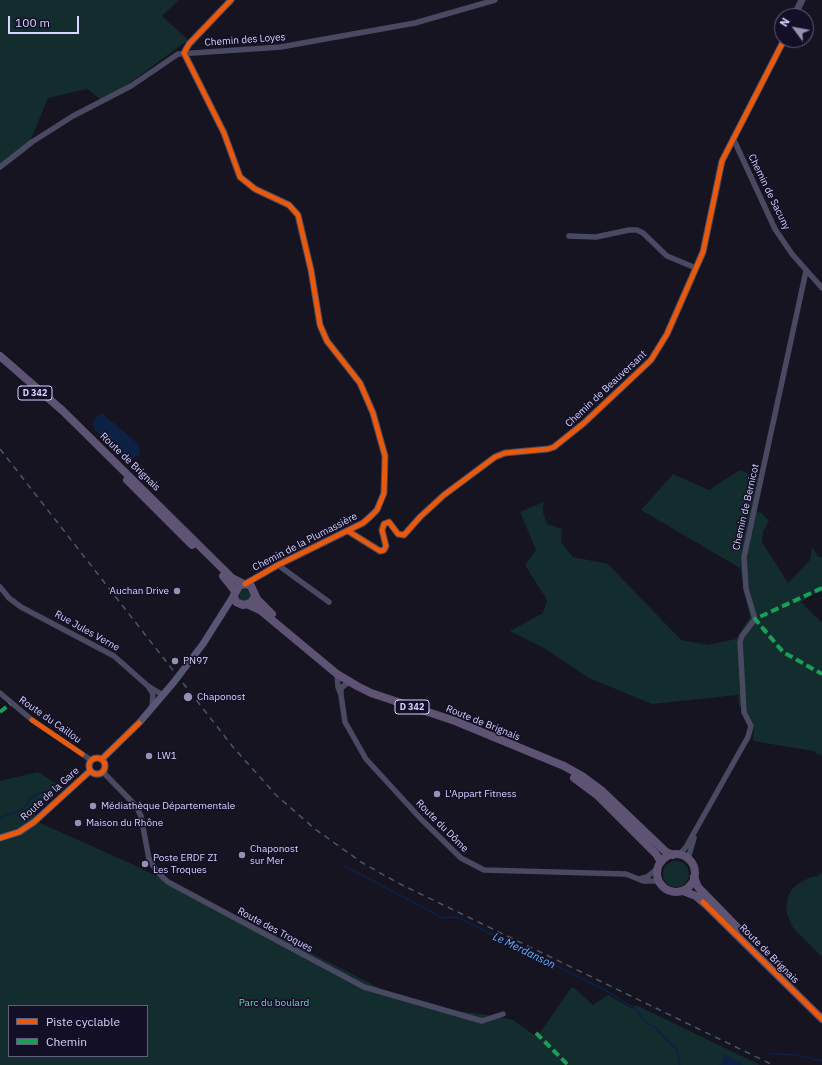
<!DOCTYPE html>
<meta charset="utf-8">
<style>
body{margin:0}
#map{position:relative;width:822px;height:1065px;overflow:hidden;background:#161421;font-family:"IBM Plex Sans",sans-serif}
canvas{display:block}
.legend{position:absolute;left:8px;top:1005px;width:140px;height:52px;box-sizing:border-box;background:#130f26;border:1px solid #625e7d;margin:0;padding:5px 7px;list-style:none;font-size:12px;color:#d9d4ff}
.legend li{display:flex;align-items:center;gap:8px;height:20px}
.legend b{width:20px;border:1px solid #625e7d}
.north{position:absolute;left:774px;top:8px;width:40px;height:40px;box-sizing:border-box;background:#130f26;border:1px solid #625e7d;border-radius:50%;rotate:302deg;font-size:11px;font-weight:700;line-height:16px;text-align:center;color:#d9d4ff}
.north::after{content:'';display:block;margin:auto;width:14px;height:18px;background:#9591b1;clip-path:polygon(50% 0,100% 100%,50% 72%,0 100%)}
.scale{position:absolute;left:8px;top:16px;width:71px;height:18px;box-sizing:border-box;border:2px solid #d9d4ff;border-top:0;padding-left:5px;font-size:12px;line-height:14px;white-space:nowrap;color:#d9d4ff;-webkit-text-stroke:3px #130f26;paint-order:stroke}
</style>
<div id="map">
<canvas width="822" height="1065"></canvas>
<ul class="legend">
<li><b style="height:5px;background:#e8590c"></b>Piste cyclable</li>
<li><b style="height:5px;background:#1a9f57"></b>Chemin</li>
</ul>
<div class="north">N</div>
<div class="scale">100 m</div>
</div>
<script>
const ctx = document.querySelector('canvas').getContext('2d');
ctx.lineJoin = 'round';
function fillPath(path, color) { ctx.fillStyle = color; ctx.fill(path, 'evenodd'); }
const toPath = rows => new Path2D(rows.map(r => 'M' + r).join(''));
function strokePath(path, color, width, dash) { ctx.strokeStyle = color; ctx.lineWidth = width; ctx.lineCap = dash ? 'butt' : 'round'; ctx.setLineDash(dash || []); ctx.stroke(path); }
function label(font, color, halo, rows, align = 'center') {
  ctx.font = font + ' "IBM Plex Sans",sans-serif'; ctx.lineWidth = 3; ctx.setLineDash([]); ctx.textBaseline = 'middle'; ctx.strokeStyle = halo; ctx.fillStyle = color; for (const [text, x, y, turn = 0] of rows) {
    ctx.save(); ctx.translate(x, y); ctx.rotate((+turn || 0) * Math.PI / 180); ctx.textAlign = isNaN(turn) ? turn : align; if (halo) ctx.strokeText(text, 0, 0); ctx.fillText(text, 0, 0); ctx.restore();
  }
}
const green = toPath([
 [0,0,179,0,162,16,188,40,104,102,87,89,48,98,26,151,0,170],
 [740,470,759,478,752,511,762,513,769,521,763,532,762,542,788,583,810,560,812,547,818,556,822,557,822,589,801,602,822,623,822,756,813,751,753,741,754,726,747,711,739,706,738,695,652,704,589,678,544,648,510,631,543,613,547,600,525,565,536,550,520,512,543,502,543,512,547,524,562,529,561,542,573,557,608,564,681,640,708,645,736,639,750,617,740,568,641,510,673,474,709,490],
 '239 595a6 6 0 1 1 12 0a6 6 0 1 1-12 0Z',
 [38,772,60,786,33,811,40,823,134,865,305,950,399,998,424,1007,489,1015,513,1020,537,1037,571,988,574,988,593,1005,608,995,631,1008,636,1005,760,1065,0,1065,0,781],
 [9,1006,147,1006,147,1056,9,1056],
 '663 874a13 13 0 1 1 26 0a13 13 0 1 1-26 0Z',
 [822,872,822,957,793,928,786,911,788,896,792,889,798,884,811,877,818,876]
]);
const water = toPath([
 [103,414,136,442,140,449,139,455,129,461,126,460,95,430,93,425,94,420,98,415],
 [723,1054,741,1063,744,1065,719,1065,724,1061]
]);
const stream = toPath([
 [0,818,23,809,31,798,39,793,59,789],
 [345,866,443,918,457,917,605,990,634,1008,648,1024,654,1026,678,1051,678,1060,680,1065],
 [769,1054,797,1055,822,1061]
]);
const minor = toPath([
 [733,138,775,229,792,254,822,288],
 [0,167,32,142,73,116,131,86,178,54,281,47,325,39,415,23,495,0],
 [569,236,596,237,629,230,637,230,643,233,667,256,696,268],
 [278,565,329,602],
 [0,587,9,598,21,607,114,656,148,686,163,695],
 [337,674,338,687,341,695,345,722,366,759,421,819,461,858,484,870,626,874,643,881,655,881,661,884],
 [148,686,153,694,152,707],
 [0,693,32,720,91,760],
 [341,695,341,688,349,682],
 [103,772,136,806,141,816,149,859,157,872,168,882,364,987,482,1021,503,1014],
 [679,855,686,847,748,737,751,726,744,712,740,642,742,636,755,619,746,589,744,557,806,271],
 [688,859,694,838],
 [639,879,647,877,659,867]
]);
const tertiary = toPath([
 [231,0,189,44,184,53,224,133,240,177,255,189,289,205,298,215,311,270,320,325,327,341,360,383,373,413,385,456,384,493,377,510,371,516,363,523,278,565,245,584],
 [794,16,802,0],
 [348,531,380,551,384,550,386,546,382,530,384,524,389,522,398,534,404,535,420,517,444,495,495,457,505,453,548,449,554,447,584,423,651,360,667,334,703,252,722,161,784,40]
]);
const secondary = toPath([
 '89 766a8 8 0 1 1 16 0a8 8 0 1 1-16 0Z',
 [102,759,139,723,174,682,203,644,234,595],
 [0,838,19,832,34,822,90,771]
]);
const primary = toPath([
 [0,356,63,411,232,578,244,584],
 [127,480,192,545],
 [223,576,235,591],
 [255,596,251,603,243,605,236,602,234,595,239,586,245,584,251,586,257,599,272,614],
 [249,605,260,610,337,674,357,686,371,693,455,721,564,766,582,776,601,790,666,852,673,855],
 [574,778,597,795,656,854,661,862],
 '657 873a19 19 0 1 1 38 0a19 19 0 1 1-38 0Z',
 [694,877,698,887,738,928],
 [683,891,696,896,705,904,822,1019]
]);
const rail = toPath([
 [0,449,233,747,276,795,315,829,361,862,398,883,773,1065]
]);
const quiet = toPath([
 [822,588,755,619,783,652,822,674],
 [0,712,10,704],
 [536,1033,568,1065]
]);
const cycleway = toPath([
 [231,0,189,44,184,53,224,133,240,177,255,189,289,205,298,215,311,270,320,325,327,341,360,383,373,413,385,456,384,493,377,510,371,516,363,523,278,565,245,584],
 [348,531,380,551,384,550,386,546,382,530,384,524,389,522,398,534,404,535,420,517,444,495,495,457,505,453,548,449,554,447,584,423,651,360,667,334,703,252,722,161,784,40],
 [32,720,82,754],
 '89 766a8 8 0 1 1 16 0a8 8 0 1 1-16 0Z',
 [102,759,139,723],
 [0,838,19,832,34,822,90,771],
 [703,902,822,1019]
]);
const markers = [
 [177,591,4,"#9591b1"],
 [175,661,4,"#9591b1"],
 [188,697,5,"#9591b1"],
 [149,756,4,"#9591b1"],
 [437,794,4,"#9591b1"],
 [93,806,4,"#9591b1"],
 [78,823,4,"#9591b1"],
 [242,855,4,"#9591b1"],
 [145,864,4,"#9591b1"]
];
const shields = [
 [35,393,34],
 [412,707,34]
];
const shieldNames = [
 ["D 342",35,393],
 ["D 342",412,707]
];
const streetNames = [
 ["Chemin des Loyes",245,40,-4],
 ["Chemin de Sacuny",769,192,64],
 ["Chemin de Beauversant",606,389,-43],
 ["Route de Brignais",130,462,44],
 ["Chemin de Bernicot",746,507,-77],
 ["Chemin de la Plumassière",305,542,-27],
 ["Rue Jules Verne",87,631,29],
 ["Route du Caillou",50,720,35],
 ["Route de Brignais",483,723,22],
 ["Route de la Gare",50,794,-42],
 ["Route du Dôme",442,826,45],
 ["Route des Troques",275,930,28],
 ["Route de Brignais",769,954,45]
];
const poiNames = [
 ["Auchan Drive",169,591,"right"],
 ["PN97",183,661],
 ["Chaponost",197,697],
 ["LW1",157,756],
 ["L'Appart Fitness",445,794],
 ["Médiathèque Départementale",101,806],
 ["Maison du Rhône",86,823],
 ["Chaponost",250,849],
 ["sur Mer",250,861],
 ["Poste ERDF ZI",153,858],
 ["Les Troques",153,870]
];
const parkNames = [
 ["Parc du boulard",274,1003]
];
const waterNames = [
 ["Le Merdanson",524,951,26]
];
fillPath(green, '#132c2d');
fillPath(water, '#0d2144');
strokePath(stream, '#0d2144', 1.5);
strokePath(minor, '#4a4962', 5.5);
strokePath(tertiary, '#4a4962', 7);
strokePath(secondary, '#575674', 7);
strokePath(primary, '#5e5373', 8);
strokePath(rail, '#43596b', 1.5, [6, 5]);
strokePath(quiet, '#1a9f57', 4, [8, 4]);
strokePath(cycleway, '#e8590c', 5);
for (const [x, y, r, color] of markers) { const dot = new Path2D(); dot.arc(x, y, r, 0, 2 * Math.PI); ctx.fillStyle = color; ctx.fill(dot); strokePath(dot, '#130f26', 1.5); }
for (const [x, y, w] of shields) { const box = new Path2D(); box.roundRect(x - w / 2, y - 7, w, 14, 3); ctx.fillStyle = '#130f26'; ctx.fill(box); strokePath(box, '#d9d4ff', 1); }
label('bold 9px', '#d9d4ff', null, shieldNames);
label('10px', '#d9d4ff', '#130f26', streetNames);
label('10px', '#d9d4ff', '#130f26', poiNames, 'left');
label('10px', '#5fe0c0', '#130f26', parkNames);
label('italic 11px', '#62b6ff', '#130f26', waterNames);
</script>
